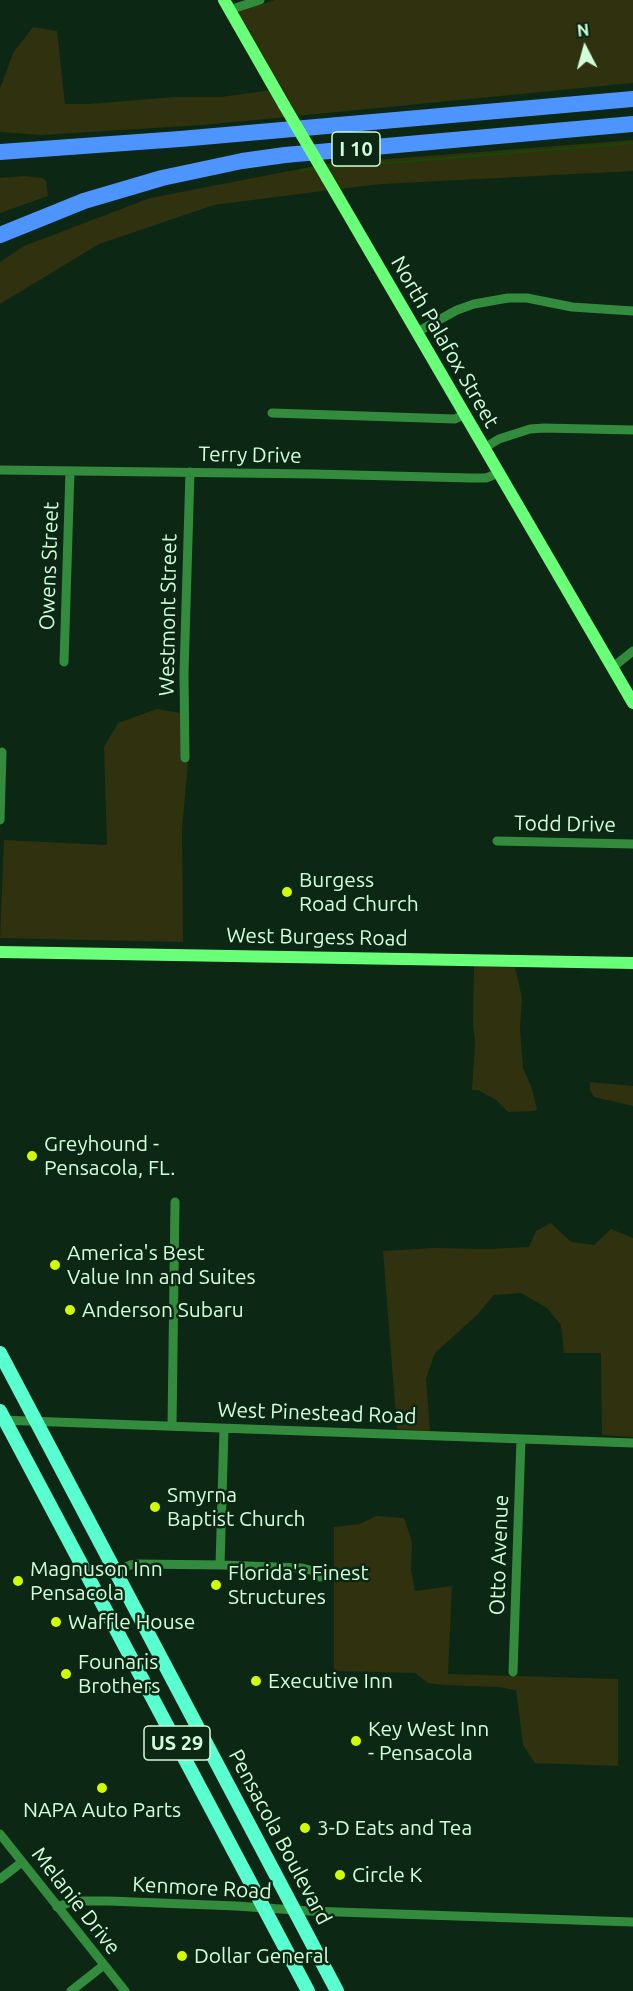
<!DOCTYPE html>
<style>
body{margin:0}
#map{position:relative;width:633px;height:1991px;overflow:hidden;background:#0c2713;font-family:Ubuntu,sans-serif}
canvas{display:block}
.north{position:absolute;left:555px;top:18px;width:60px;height:60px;-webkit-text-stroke:4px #0c2713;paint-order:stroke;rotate:354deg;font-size:16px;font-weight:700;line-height:24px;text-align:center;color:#d2ffdb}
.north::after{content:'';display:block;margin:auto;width:21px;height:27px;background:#d2ffdb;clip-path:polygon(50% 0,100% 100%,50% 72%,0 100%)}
</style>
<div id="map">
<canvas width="633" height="1991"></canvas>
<div class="north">N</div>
</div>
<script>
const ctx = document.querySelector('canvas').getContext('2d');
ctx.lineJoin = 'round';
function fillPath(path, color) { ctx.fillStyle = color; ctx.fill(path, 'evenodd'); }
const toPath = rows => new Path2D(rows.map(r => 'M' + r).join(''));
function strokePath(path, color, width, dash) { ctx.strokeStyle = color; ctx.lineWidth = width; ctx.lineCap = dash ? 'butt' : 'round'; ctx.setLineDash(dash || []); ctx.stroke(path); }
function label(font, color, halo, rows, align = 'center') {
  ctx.font = font + ' Ubuntu,sans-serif'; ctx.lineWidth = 5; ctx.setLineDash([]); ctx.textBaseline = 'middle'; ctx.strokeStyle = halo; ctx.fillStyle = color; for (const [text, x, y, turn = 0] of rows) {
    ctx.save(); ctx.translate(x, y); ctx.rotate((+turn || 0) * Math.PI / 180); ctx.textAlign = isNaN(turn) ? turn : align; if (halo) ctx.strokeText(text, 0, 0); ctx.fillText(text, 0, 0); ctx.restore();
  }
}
const green = toPath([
 [275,0,633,0,633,83,296,116,236,12],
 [33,27,57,31,65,104,88,104,174,97,221,97,271,90,287,117,202,125,41,135,0,132,0,89,13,53],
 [633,140,633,171,382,184,338,189,324,164],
 [315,166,330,190,214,205,99,244,0,304,0,262,24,246,150,198],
 [25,176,42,178,46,181,48,196,0,213,0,178],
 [157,709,181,713,181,762,188,763,182,829,183,942,0,938,4,840,107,845,104,747,118,723],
 [474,966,515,967,522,998,520,1028,523,1068,531,1086,537,1109,535,1111,508,1112,496,1100,478,1090,472,1090,475,1044,473,1022],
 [590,1082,633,1086,633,1106,594,1097,590,1090],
 [551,1223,571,1242,594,1245,611,1229,633,1238,633,1437,602,1435,601,1353,564,1353,561,1325,547,1308,521,1293,494,1295,478,1314,435,1353,426,1379,430,1431,397,1429,383,1251,433,1248,488,1249,529,1247,536,1231],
 [376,1516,404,1518,412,1542,411,1570,415,1591,452,1586,448,1674,618,1679,618,1766,535,1763,523,1745,516,1690,498,1687,442,1685,428,1683,415,1673,334,1671,334,1527,360,1524]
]);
const stream = toPath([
 [327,168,633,143],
 [301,170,316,169]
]);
const minor = toPath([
 [229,10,260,0],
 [417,332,457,310,474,304,508,298,527,298,572,307,633,311],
 [272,413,455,419,465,414],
 [484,448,499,439,530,429,544,428,633,430],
 [0,470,314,474,470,478,486,478,499,473],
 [64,662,70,471],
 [613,667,633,651],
 [185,758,184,673,190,472],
 [0,820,2,752],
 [497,841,633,844],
 [0,1420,633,1443],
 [172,1426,175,1202],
 [220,1565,224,1429],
 [115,1572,130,1565,138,1564,222,1565,302,1568,314,1571,320,1577],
 [513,1672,521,1439],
 [0,1834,125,1991],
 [0,1879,22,1862],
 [57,1907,74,1901,109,1901,236,1906,309,1911,633,1922],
 [71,1991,104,1965]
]);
const secondary = toPath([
 [224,0,284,105],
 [327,178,633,703],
 [0,952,633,963]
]);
const primary = toPath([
 [0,1353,337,1991],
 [0,1411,308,1991]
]);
const motorway = toPath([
 [0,152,180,139,633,99],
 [0,235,84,201,162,178,242,161,285,155,633,124]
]);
const secondaryBridge = toPath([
 [284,105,327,178]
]);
const markers = [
 [287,892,6,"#d0fd00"],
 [32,1156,6,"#d0fd00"],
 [55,1265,6,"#d0fd00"],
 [70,1310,6,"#d0fd00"],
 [155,1507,6,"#d0fd00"],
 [18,1581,6,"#d0fd00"],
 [216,1585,6,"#d0fd00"],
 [56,1622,6,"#d0fd00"],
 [66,1674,6,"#d0fd00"],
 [256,1681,6,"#d0fd00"],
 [356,1741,6,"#d0fd00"],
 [102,1788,6,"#d0fd00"],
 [305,1828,6,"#d0fd00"],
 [340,1875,6,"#d0fd00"],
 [182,1956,6,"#d0fd00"]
];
const shields = [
 [356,149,48],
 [177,1743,66]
];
const shieldNames = [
 ["I 10",356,149],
 ["US 29",177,1743]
];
const streetNames = [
 ["North Palafox Street",445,342,60],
 ["Terry Drive",250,455,1],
 ["Owens Street",49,566,-88],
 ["Westmont Street",168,615,-89],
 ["Todd Drive",565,824,1],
 ["West Burgess Road",317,937,1],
 ["West Pinestead Road",317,1413,2],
 ["Otto Avenue",499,1555,-88],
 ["Pensacola Boulevard",280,1837,62],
 ["Kenmore Road",202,1888,3],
 ["Melanie Drive",76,1901,52]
];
const poiNames = [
 ["Burgess",299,880],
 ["Road Church",299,904],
 ["Greyhound -",44,1144],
 ["Pensacola, FL.",44,1168],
 ["America's Best",67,1253],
 ["Value Inn and Suites",67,1277],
 ["Anderson Subaru",82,1310],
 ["Smyrna",167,1495],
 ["Baptist Church",167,1519],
 ["Magnuson Inn",30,1569],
 ["Pensacola",30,1593],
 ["Florida's Finest",228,1573],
 ["Structures",228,1597],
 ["Waffle House",68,1622],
 ["Founaris",78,1662],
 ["Brothers",78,1686],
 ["Executive Inn",268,1681],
 ["Key West Inn",368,1729],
 ["- Pensacola",368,1753],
 ["NAPA Auto Parts",102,1810,"center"],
 ["3-D Eats and Tea",317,1828],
 ["Circle K",352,1875],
 ["Dollar General",194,1956]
];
fillPath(green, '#30310f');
strokePath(stream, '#184805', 2);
strokePath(minor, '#338b3d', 9);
strokePath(secondary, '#69ff79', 12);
strokePath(primary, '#59ffce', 14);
strokePath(motorway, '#4d94ff', 16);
strokePath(secondaryBridge, '#69ff79', 12);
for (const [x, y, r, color] of markers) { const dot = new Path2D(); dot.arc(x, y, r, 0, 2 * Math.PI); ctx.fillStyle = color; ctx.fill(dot); strokePath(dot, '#0c2713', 2); }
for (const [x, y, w] of shields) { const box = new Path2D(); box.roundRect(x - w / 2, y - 17, w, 34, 4.5); ctx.fillStyle = '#0c2713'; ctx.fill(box); strokePath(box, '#d2ffdb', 1.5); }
label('bold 20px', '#d2ffdb', null, shieldNames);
label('21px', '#d2ffdb', '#0c2713', streetNames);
label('21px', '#d2ffdb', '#0c2713', poiNames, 'left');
</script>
